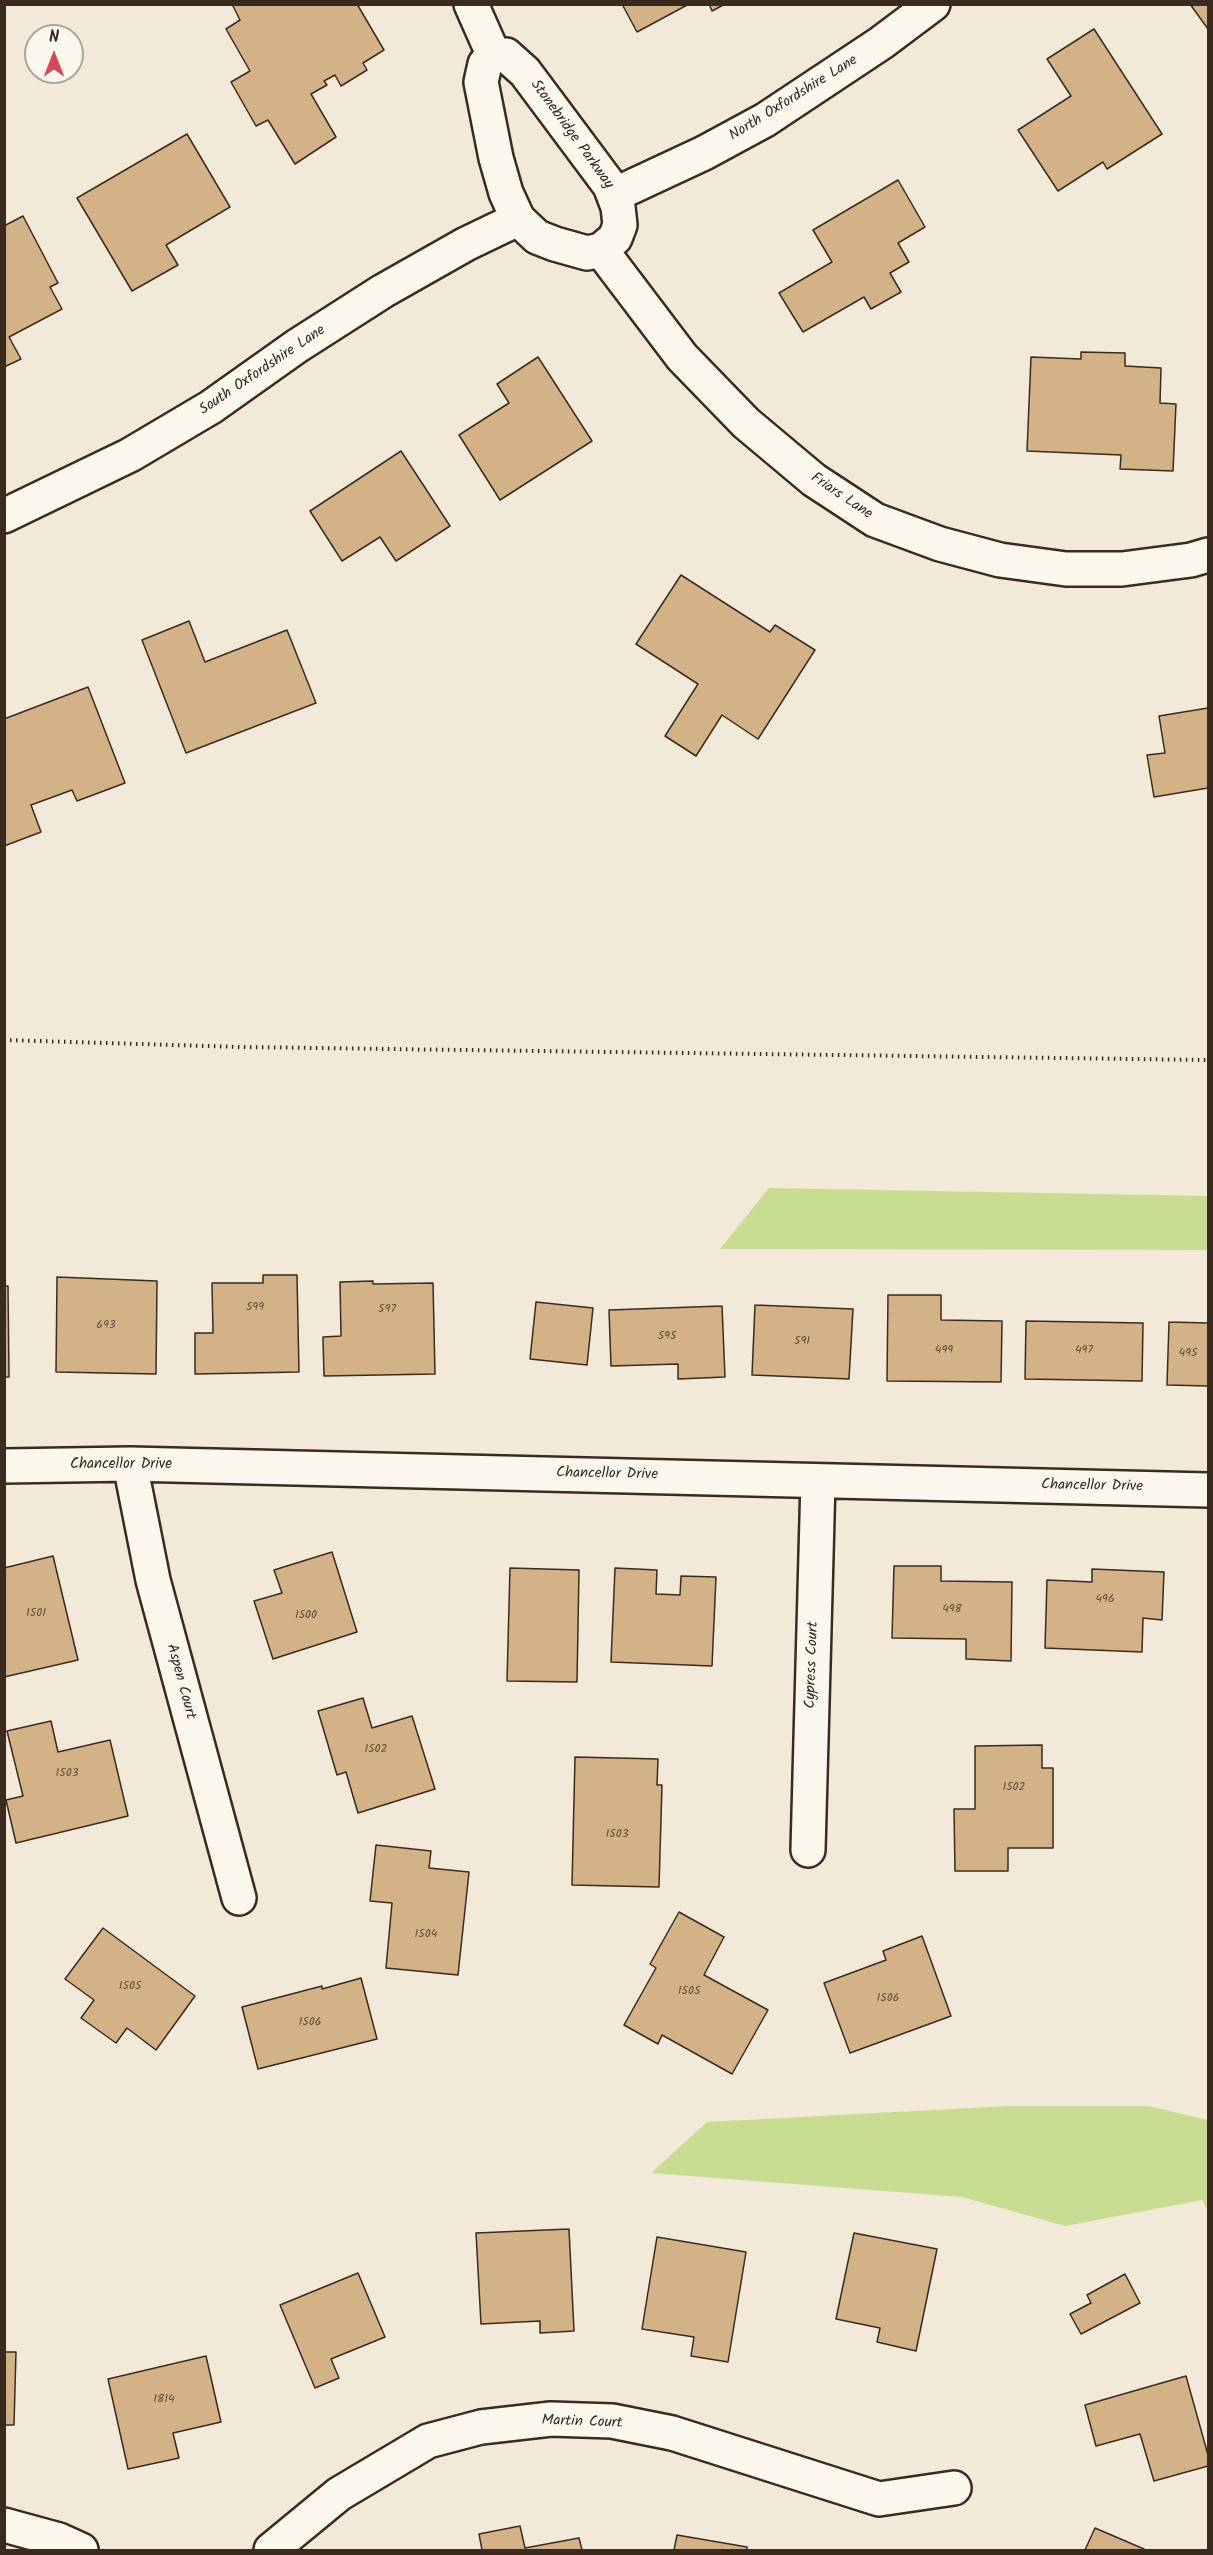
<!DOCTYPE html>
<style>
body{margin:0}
#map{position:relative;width:1213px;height:2555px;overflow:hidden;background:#f3e9d8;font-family:Kalam,sans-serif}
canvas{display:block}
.frame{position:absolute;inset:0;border:6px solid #3b2a1e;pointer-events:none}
.north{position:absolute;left:24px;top:24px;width:60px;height:60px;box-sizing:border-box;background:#fbf7ec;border:2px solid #aea59a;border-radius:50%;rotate:0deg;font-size:16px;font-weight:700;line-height:24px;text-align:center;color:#3b2a1e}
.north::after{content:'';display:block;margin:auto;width:21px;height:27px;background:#d1495b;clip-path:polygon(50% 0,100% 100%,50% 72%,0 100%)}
</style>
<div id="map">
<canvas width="1213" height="2555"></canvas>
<div class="frame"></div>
<div class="north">N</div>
</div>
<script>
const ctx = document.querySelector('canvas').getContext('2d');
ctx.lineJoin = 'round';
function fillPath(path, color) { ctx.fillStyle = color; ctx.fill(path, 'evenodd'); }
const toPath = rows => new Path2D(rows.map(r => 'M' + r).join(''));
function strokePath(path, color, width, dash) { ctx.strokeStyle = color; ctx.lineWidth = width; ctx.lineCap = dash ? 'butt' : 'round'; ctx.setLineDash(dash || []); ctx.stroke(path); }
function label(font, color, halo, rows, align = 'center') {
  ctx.font = font + ' Kalam,sans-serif'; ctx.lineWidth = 4.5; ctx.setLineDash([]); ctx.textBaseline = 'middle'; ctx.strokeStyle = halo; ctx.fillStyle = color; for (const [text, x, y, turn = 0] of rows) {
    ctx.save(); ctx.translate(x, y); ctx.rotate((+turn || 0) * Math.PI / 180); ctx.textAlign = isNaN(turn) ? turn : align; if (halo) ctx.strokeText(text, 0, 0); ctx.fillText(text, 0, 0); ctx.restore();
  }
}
const green = toPath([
 [769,1188,1208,1196,1208,1250,720,1249],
 [1008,2106,1148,2106,1208,2120,1208,2211,1202,2200,1065,2226,962,2197,651,2173,707,2122]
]);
const building = toPath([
 [232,4,357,4,384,50,363,63,367,70,341,86,335,75,324,81,327,85,311,94,336,137,295,164,268,120,256,126,231,82,250,71,226,29,240,20,232,4],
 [622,4,689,4,637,32,622,4],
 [709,4,725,4,712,11,709,4],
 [1190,4,1208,4,1208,29,1190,4],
 [1094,29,1162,134,1107,169,1103,162,1058,191,1018,130,1071,96,1047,59,1094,29],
 [187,134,230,207,166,245,178,265,132,291,77,198,187,134],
 [898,180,925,227,898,243,909,262,890,273,901,292,871,309,864,297,803,332,779,293,832,262,813,230,898,180],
 [23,216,58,283,50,287,62,309,9,337,21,359,4,367,4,226,23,216],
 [1081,352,1125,353,1125,366,1161,368,1160,403,1176,404,1173,471,1120,469,1121,455,1027,451,1031,357,1081,359,1081,352],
 [538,357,592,441,500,500,459,435,509,403,497,384,538,357],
 [401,451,450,526,396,561,380,537,342,561,310,511,401,451],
 [681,575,770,632,775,625,815,650,758,739,722,715,696,756,665,736,698,684,636,644,681,575],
 [189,621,205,662,287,630,316,703,186,753,142,640,189,621],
 [88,687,125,783,77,801,72,790,31,805,41,832,4,846,4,719,88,687],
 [1208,708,1208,788,1154,797,1147,755,1165,753,1159,716,1208,708],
 [263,1275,297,1275,299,1372,195,1374,195,1333,213,1333,212,1283,263,1283,263,1275],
 [57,1277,157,1281,156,1374,56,1372,57,1277],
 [373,1281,373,1284,433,1283,435,1374,324,1376,323,1337,341,1336,340,1282,373,1281],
 [4,1286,8,1286,9,1377,4,1377,4,1286],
 [888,1295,941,1295,941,1320,1002,1321,1001,1382,887,1381,888,1295],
 [536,1302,593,1308,587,1365,530,1359,536,1302],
 [755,1305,853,1309,849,1379,752,1375,755,1305],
 [722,1306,725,1377,678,1379,678,1364,611,1366,609,1310,722,1306],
 [1026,1321,1143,1323,1142,1381,1025,1379,1026,1321],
 [1169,1322,1208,1323,1208,1386,1167,1385,1169,1322],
 [332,1552,357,1632,273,1659,254,1601,282,1593,274,1570,332,1552],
 [53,1556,78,1660,4,1677,4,1568,53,1556],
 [894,1566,941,1566,941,1581,1012,1582,1011,1661,966,1659,966,1639,892,1638,894,1566],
 [510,1568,579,1570,577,1682,507,1681,510,1568],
 [615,1568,657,1570,656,1594,680,1595,681,1576,716,1577,712,1666,611,1662,615,1568],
 [1092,1569,1164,1572,1162,1620,1143,1618,1142,1652,1045,1648,1047,1580,1092,1582,1092,1569],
 [363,1698,372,1728,412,1716,435,1789,358,1813,346,1772,337,1775,318,1711,363,1698],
 [51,1721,58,1752,110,1740,128,1816,16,1843,6,1800,23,1796,7,1731,51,1721],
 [1042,1745,1042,1768,1053,1768,1053,1848,1008,1848,1008,1871,955,1871,954,1809,975,1809,975,1746,1042,1745],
 [575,1757,658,1759,657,1785,662,1785,659,1887,572,1885,575,1757],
 [376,1845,431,1851,429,1868,469,1872,458,1975,386,1968,392,1903,370,1901,376,1845],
 [679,1912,724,1937,704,1975,768,2010,732,2074,662,2035,658,2044,624,2025,656,1968,650,1964,679,1912],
 [103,1928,195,1996,156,2050,127,2028,116,2043,81,2018,94,2000,65,1979,103,1928],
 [922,1936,951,2016,850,2053,824,1983,886,1960,883,1951,922,1936],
 [361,1978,377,2039,258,2069,242,2007,322,1986,322,1989,361,1978],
 [569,2229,574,2331,540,2333,540,2321,481,2324,476,2233,569,2229],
 [854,2233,937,2249,916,2351,877,2342,880,2328,836,2319,854,2233],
 [657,2237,746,2252,728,2362,691,2356,694,2337,642,2329,657,2237],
 [358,2273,385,2337,331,2359,339,2378,315,2388,280,2305,358,2273],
 [1125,2274,1140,2303,1081,2334,1070,2314,1091,2303,1087,2295,1125,2274],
 [4,2352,16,2352,14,2425,4,2425,4,2352],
 [206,2356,221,2422,173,2433,179,2458,128,2469,108,2379,206,2356],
 [1186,2376,1208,2455,1208,2466,1154,2481,1140,2434,1096,2446,1085,2405,1186,2376],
 [520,2526,525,2548,579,2538,582,2550,482,2550,479,2534,520,2526],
 [1095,2528,1144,2549,1144,2550,1085,2550,1095,2528],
 [677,2535,747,2547,747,2550,674,2550,677,2535]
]);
const path = toPath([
 [4,1040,241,1047,1208,1060]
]);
const minor = toPath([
 [471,4,494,56],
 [506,55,525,72,610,186,618,207,620,225,615,238,601,250,587,253,555,244,537,237,518,219,506,193,496,158,481,82,485,64,494,56,506,55],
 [614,195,704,153,765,120,881,43,933,4],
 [601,250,682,357,746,423,814,480,875,520,940,544,1000,560,1066,569,1122,569,1191,560,1208,555],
 [4,516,130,455,211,407,297,346,383,291,466,244,518,219],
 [130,1464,153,1580,239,1898],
 [4,1466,130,1464,1208,1490],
 [808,1850,818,1481],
 [4,2525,59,2540,81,2550],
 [271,2550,339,2494,428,2441,481,2427,551,2419,612,2421,672,2433,879,2499,954,2488]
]);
const numberNames = [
 ["599",255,1308],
 ["597",387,1310],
 ["693",106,1326],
 ["595",667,1337],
 ["591",802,1342],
 ["499",944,1351],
 ["497",1084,1351],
 ["495",1188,1354],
 ["496",1105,1600],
 ["498",952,1610],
 ["1501",36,1614],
 ["1500",306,1616],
 ["1502",376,1750],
 ["1503",67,1774],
 ["1502",1014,1788],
 ["1503",617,1835],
 ["1504",426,1935],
 ["1505",130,1987],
 ["1505",689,1992],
 ["1506",888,1999],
 ["1506",310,2023],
 ["1814",164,2400]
];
const streetNames = [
 ["North Oxfordshire Lane",794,99,-32],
 ["Stonebridge Parkway",571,135,54],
 ["South Oxfordshire Lane",263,371,-34],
 ["Friars Lane",841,497,34],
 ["Chancellor Drive",121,1465],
 ["Chancellor Drive",607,1475,1],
 ["Chancellor Drive",1092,1487,1],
 ["Cypress Court",813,1665,-88],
 ["Aspen Court",180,1682,75],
 ["Martin Court",582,2423,2]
];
fillPath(green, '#c8dd92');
fillPath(building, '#d4b287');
strokePath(building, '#3b2a1e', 1.5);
strokePath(minor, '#3b2a1e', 38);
strokePath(path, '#3b2a1e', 4, [1.5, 4.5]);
strokePath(minor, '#fbf7ec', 33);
label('12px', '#614c38', null, numberNames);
label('15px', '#3b2a1e', '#fbf7ec', streetNames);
</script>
